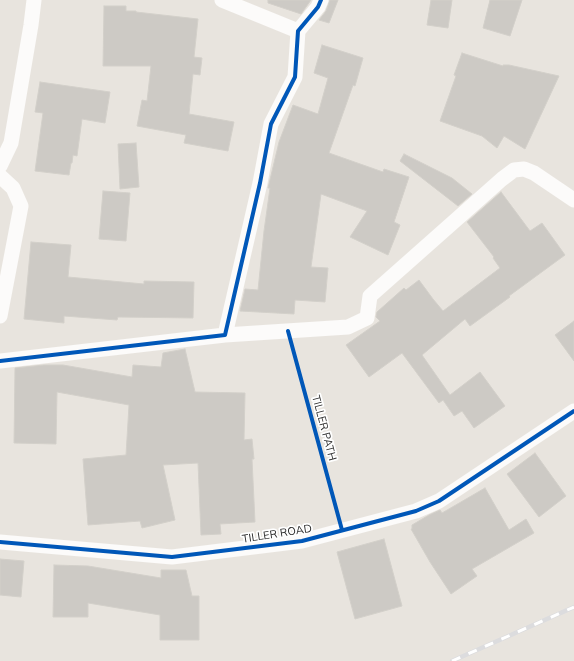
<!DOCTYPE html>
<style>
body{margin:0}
canvas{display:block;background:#e8e4de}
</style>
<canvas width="574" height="661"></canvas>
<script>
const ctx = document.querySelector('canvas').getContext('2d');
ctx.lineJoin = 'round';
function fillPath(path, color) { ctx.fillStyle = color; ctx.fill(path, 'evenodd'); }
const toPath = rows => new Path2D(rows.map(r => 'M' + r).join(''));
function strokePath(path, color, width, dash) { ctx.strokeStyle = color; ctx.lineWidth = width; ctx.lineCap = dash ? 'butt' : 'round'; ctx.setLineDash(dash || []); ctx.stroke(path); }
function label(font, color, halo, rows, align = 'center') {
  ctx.font = font + ' Mulish,sans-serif'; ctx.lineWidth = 3.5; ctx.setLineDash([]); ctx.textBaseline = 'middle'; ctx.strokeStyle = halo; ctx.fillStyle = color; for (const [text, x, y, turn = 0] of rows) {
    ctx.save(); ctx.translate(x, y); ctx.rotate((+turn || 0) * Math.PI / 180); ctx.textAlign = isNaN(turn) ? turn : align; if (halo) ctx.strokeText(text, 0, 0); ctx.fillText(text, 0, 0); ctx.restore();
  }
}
const building = toPath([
 [268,0,311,0,301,14,268,3,268,0],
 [330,0,338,0,329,23,319,20,326,11,330,0],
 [431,0,452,0,448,28,427,25,431,0],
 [490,0,522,0,510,36,483,28,490,0],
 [104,6,126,6,126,11,136,11,136,12,198,19,194,57,202,58,200,75,193,74,189,114,234,122,228,151,184,143,186,135,137,126,142,100,147,101,151,66,103,66,104,6],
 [322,45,363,58,355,86,353,85,329,153,383,172,384,169,409,177,394,222,400,225,388,255,350,237,367,211,321,194,311,267,328,268,325,302,295,300,294,314,240,311,245,289,258,290,264,231,270,188,268,188,279,142,293,105,318,114,328,78,314,73,322,45],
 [462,53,503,66,503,65,509,65,559,76,525,149,504,136,497,148,482,136,440,121,456,76,454,75,462,53],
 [40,82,110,92,105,123,82,119,77,156,73,155,72,163,71,163,69,175,35,171,43,113,35,112,40,82],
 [136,143,139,187,120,189,118,144,136,143],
 [404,154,452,178,472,194,458,206,400,161,404,154],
 [103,191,130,193,126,241,99,239,103,191],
 [501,192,530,231,542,223,565,255,509,296,510,297,470,326,465,319,422,355,450,395,480,372,505,406,474,428,462,411,454,416,443,400,439,403,402,353,369,377,346,345,380,321,376,317,377,312,404,288,406,290,419,280,433,299,443,311,500,268,493,258,494,257,467,222,501,192],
 [31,242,71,245,68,277,144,284,144,281,194,282,193,318,118,317,117,320,64,316,64,323,24,319,31,242],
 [574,321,574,361,555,335,574,321],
 [185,349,195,392,245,393,244,440,252,439,254,459,252,459,255,522,220,524,221,534,201,535,198,463,163,465,175,520,142,528,140,521,88,525,83,459,126,455,129,405,57,392,56,444,14,443,15,368,44,365,63,365,132,377,133,365,161,367,163,353,185,349],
 [535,453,566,496,539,517,507,474,535,453],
 [485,488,509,530,526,519,534,533,472,569,477,576,451,594,430,562,411,529,412,529,412,525,429,515,440,510,442,513,485,488],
 [384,539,402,606,355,619,337,552,384,539],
 [0,559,24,561,21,597,0,595,0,559],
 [54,565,88,566,161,578,161,570,186,570,192,596,199,596,199,640,160,640,160,615,88,603,88,617,53,617,54,565]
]);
const minor = toPath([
 [222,0,298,31],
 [0,166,11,143,31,25,34,0],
 [0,176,13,188,21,206,0,316],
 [225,335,348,327,367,318,370,296,502,179,514,170,524,169,534,173,574,200],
 [0,361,225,335,260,183,271,124,295,77,298,31,318,7,321,0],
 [0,542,172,557,302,541,416,511,439,501,574,411]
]);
const rail = toPath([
 [452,661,574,607]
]);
const cycleway = toPath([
 [288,331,342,530],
 [0,361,225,335,260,183,271,124,295,77,298,31,318,7,321,0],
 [0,542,172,557,302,541,416,511,439,501,574,411]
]);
const streetNames = [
 ["TILLER PATH",324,428,75],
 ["TILLER ROAD",277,534,-9]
];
fillPath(building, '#cdcac5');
strokePath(building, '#d3d0ca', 1);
strokePath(minor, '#fcfbfa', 15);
strokePath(rail, '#dcdcde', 4.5);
strokePath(rail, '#fff', 3, [9]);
strokePath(cycleway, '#0057b8', 4);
label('11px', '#292929', '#fff', streetNames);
</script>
